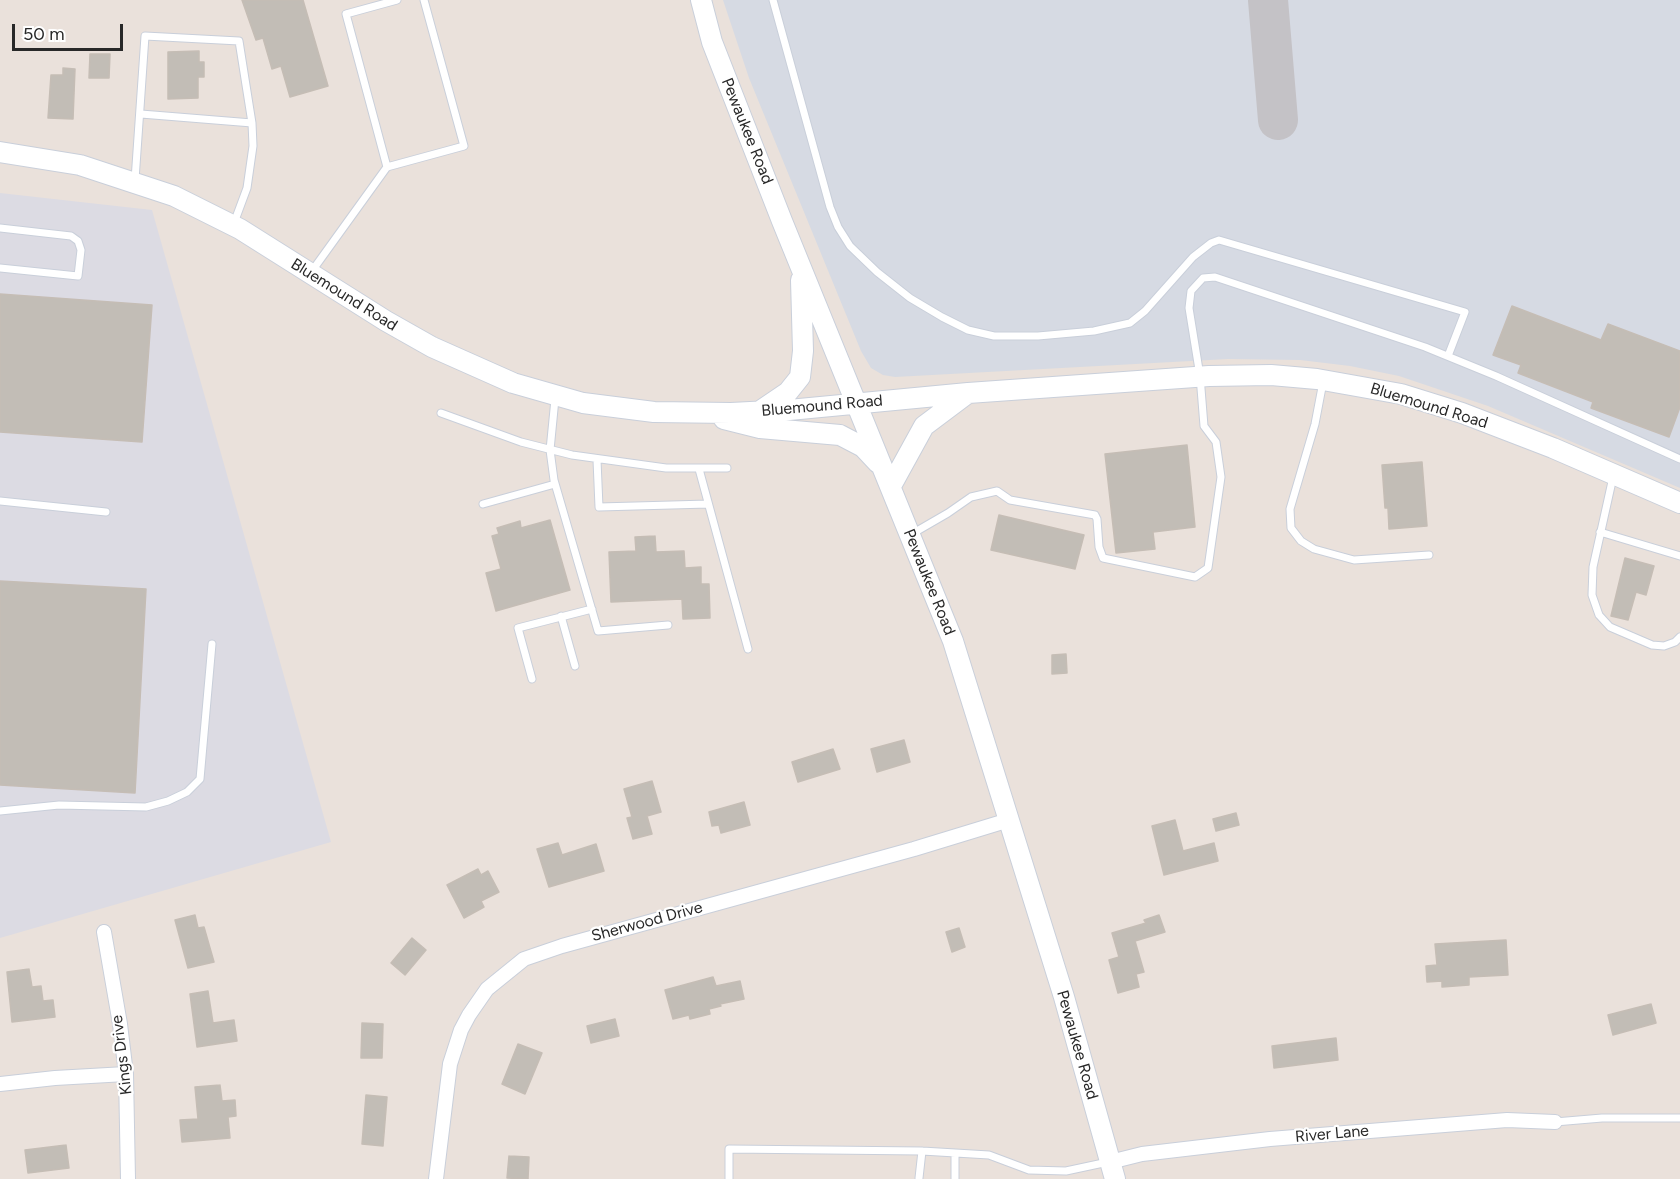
<!DOCTYPE html>
<style>
body{margin:0}
#map{position:relative;width:1680px;height:1179px;overflow:hidden;background:#eae1db;font-family:Figtree,sans-serif}
canvas{display:block}
.scale{position:absolute;left:12px;top:24px;width:111px;height:27px;box-sizing:border-box;border:3px solid #282828;border-top:0;padding-left:8px;font-size:18px;line-height:21px;white-space:nowrap;color:#282828;-webkit-text-stroke:4px #fff;paint-order:stroke}
</style>
<div id="map">
<canvas width="1680" height="1179"></canvas>
<div class="scale">50 m</div>
</div>
<script>
const ctx = document.querySelector('canvas').getContext('2d');
ctx.lineJoin = 'round';
function fillPath(path, color) { ctx.fillStyle = color; ctx.fill(path, 'evenodd'); }
const toPath = rows => new Path2D(rows.map(r => 'M' + r).join(''));
function strokePath(path, color, width, dash) { ctx.strokeStyle = color; ctx.lineWidth = width; ctx.lineCap = dash ? 'butt' : 'round'; ctx.setLineDash(dash || []); ctx.stroke(path); }
function label(font, color, halo, rows, align = 'center') {
  ctx.font = font + ' Figtree,sans-serif'; ctx.lineWidth = 4.5; ctx.setLineDash([]); ctx.textBaseline = 'middle'; ctx.strokeStyle = halo; ctx.fillStyle = color; for (const [text, x, y, turn = 0] of rows) {
    ctx.save(); ctx.translate(x, y); ctx.rotate((+turn || 0) * Math.PI / 180); ctx.textAlign = isNaN(turn) ? turn : align; if (halo) ctx.strokeText(text, 0, 0); ctx.fillText(text, 0, 0); ctx.restore();
  }
}
const industrial = toPath([
 [0,193,152,210,331,842,0,938]
]);
const airport = toPath([
 [723,0,1680,0,1680,488,1488,406,1399,376,1350,366,1300,360,1228,359,895,377,883,375,871,368,861,351,749,78]
]);
const taxiway = toPath([
 [1268,0,1278,120]
]);
const building = toPath([
 [242,0,303,0,328,86,290,97,281,66,272,69,263,38,256,40,242,0],
 [199,51,199,62,204,62,204,77,198,77,198,98,168,99,168,52,199,51],
 [90,54,110,54,109,78,89,78,90,54],
 [63,68,75,69,73,119,48,118,51,75,63,75,63,68],
 [0,294,152,305,142,442,0,432,0,294],
 [1512,306,1601,340,1608,324,1680,351,1680,407,1669,437,1591,408,1593,402,1518,373,1521,365,1493,355,1512,306],
 [1187,445,1195,527,1153,532,1155,549,1116,553,1105,454,1187,445],
 [1422,462,1427,526,1389,529,1388,508,1385,508,1382,465,1422,462],
 [999,515,1084,535,1075,569,991,550,999,515],
 [550,520,570,590,496,611,486,573,501,569,492,536,499,534,497,528,520,521,521,528,550,520],
 [655,536,656,552,684,551,685,568,701,567,701,584,709,584,710,618,683,619,682,599,611,602,609,552,636,551,635,537,655,536],
 [1625,558,1654,566,1646,595,1636,592,1628,620,1611,616,1625,558],
 [0,581,146,589,135,793,0,785,0,581],
 [1066,654,1067,673,1052,674,1052,655,1066,654],
 [904,740,910,762,877,772,871,749,904,740],
 [833,749,840,769,798,782,792,762,833,749],
 [652,781,661,812,647,816,652,834,633,839,627,818,632,817,624,789,652,781],
 [744,802,750,825,721,833,719,825,712,826,709,812,744,802],
 [1236,813,1239,825,1216,831,1213,819,1236,813],
 [1175,820,1183,851,1214,843,1218,861,1164,875,1152,826,1175,820],
 [558,843,562,855,596,844,604,871,549,887,537,849,558,843],
 [478,869,481,875,488,871,499,892,481,901,484,907,464,918,447,885,478,869],
 [195,915,198,928,204,927,214,962,188,968,175,920,195,915],
 [1159,915,1165,932,1135,941,1144,972,1136,974,1139,987,1118,993,1109,960,1119,957,1112,933,1146,923,1144,920,1159,915],
 [959,928,965,947,952,952,946,932,959,928],
 [412,938,426,950,405,975,391,963,412,938],
 [1506,940,1508,975,1469,977,1469,985,1442,987,1442,981,1427,982,1426,966,1437,965,1435,944,1506,940],
 [29,969,32,987,41,986,43,1001,53,1000,55,1017,12,1022,7,972,29,969],
 [713,977,716,986,740,981,744,999,720,1004,721,1006,709,1009,710,1014,690,1019,689,1015,673,1019,665,990,713,977],
 [208,991,213,1023,234,1020,237,1041,197,1047,190,994,208,991],
 [1651,1004,1656,1023,1613,1035,1608,1015,1651,1004],
 [615,1019,619,1036,591,1043,587,1026,615,1019],
 [362,1023,383,1024,382,1058,361,1058,362,1023],
 [1336,1038,1338,1060,1274,1068,1272,1046,1336,1038],
 [518,1044,542,1053,525,1094,502,1084,518,1044],
 [220,1085,222,1101,235,1100,236,1116,228,1117,230,1138,182,1142,180,1120,198,1119,195,1087,220,1085],
 [366,1095,387,1097,383,1146,362,1144,366,1095],
 [66,1145,69,1168,28,1173,25,1150,66,1145],
 [509,1156,529,1157,528,1179,507,1178,509,1156]
]);
const lane = toPath([
 [773,0,830,207,838,227,850,246,877,272,910,298,942,317,968,330,994,336,1038,336,1094,331,1130,323,1145,311,1193,257,1211,243,1219,240,1465,312,1448,356],
 [141,114,252,123],
 [387,167,346,14,397,0],
 [135,180,145,36,239,41,252,123,253,146,247,188,234,223],
 [0,228,71,236,78,241,81,250,78,276,0,268],
 [312,271,387,167,464,146,424,0],
 [1323,382,1315,424,1290,509,1291,528,1301,541,1314,549,1354,560,1429,555],
 [555,399,550,450,554,480,598,631,668,625],
 [441,413,521,442,572,455,666,468,727,468],
 [597,460,599,507,708,504],
 [699,469,748,649],
 [1613,477,1593,567,1592,595,1599,615,1610,627,1652,645,1664,646,1675,642,1680,637],
 [0,501,106,512],
 [483,504,555,484],
 [1600,532,1680,556],
 [910,535,948,513,971,497,997,491,1010,500,1095,515,1097,519,1099,547,1103,558,1195,577,1208,568,1221,477,1216,442,1204,426,1200,376,1189,308,1191,291,1203,278,1215,277,1425,347,1496,376,1680,459],
 [561,616,575,666],
 [532,679,518,628,592,609],
 [0,811,59,805,146,807,168,801,187,792,200,779,212,644],
 [1555,1122,1602,1118,1680,1118],
 [919,1178,922,1151],
 [729,1179,729,1149,922,1151,989,1155,1029,1170,1066,1171,1108,1162],
 [955,1179,955,1154]
]);
const street = toPath([
 [104,932,120,1024,126,1074,128,1179],
 [0,1084,55,1078,126,1074],
 [1110,1162,1142,1154,1270,1139,1507,1120,1555,1122],
 [436,1179,450,1064,461,1030,469,1015,487,989,524,959,562,946,914,849,1009,820]
]);
const secondary = toPath([
 [701,0,712,42,782,221,953,641,1064,997,1115,1179],
 [0,152,80,165,174,196,240,229,386,321,432,347,513,383,583,403,654,412,731,413,789,410,968,393,1209,376,1271,375,1317,379,1401,394,1462,413,1553,448,1680,503],
 [760,411,788,392,800,377,803,351,801,280],
 [724,419,760,428,840,435,863,447,878,463],
 [891,486,924,426,968,393]
]);
const streetNames = [
 ["Pewaukee Road",747,131,68],
 ["Bluemound Road",344,295,32],
 ["Bluemound Road",822,406,-5],
 ["Bluemound Road",1429,406,17],
 ["Pewaukee Road",929,582,68],
 ["Sherwood Drive",647,922,-15],
 ["Pewaukee Road",1077,1045,74],
 ["Kings Drive",122,1055,-97],
 ["River Lane",1332,1134,-5]
];
fillPath(industrial, '#dcdbe3');
fillPath(airport, '#d6dae3');
strokePath(taxiway, '#c4c2c6', 40);
fillPath(building, '#c2bdb6');
strokePath(building, '#c5bdb5', 1.5);
strokePath(lane, '#c9cfda', 9);
strokePath(street, '#c9cfda', 16);
strokePath(secondary, '#c9cfda', 22);
strokePath(lane, '#fff', 7);
strokePath(street, '#fff', 14);
strokePath(secondary, '#fff', 20);
label('16px', '#282828', '#fff', streetNames);
</script>
